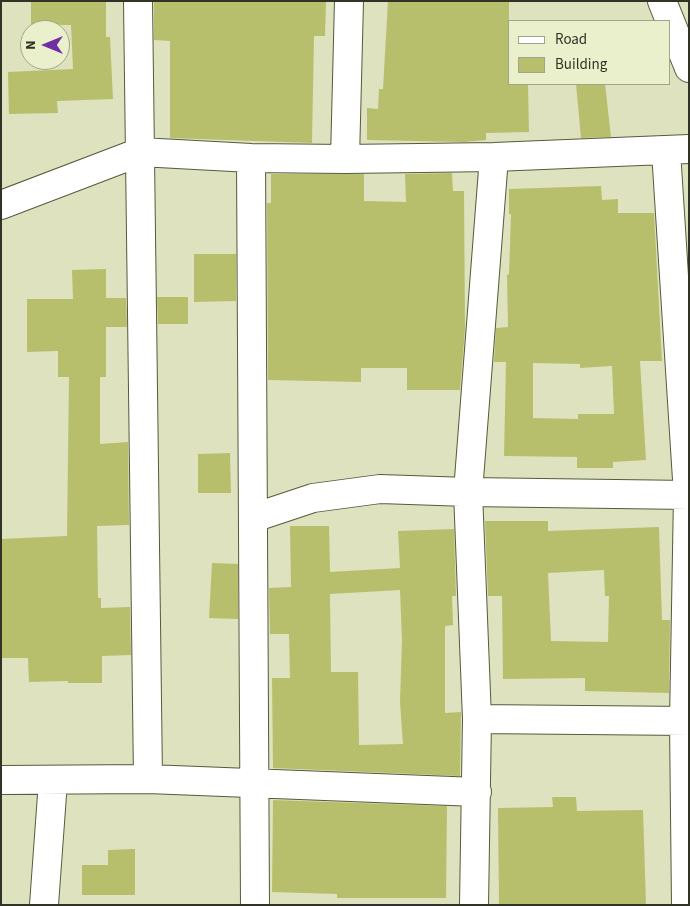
<!DOCTYPE html>
<style>
body{margin:0}
#map{position:relative;width:690px;height:906px;overflow:hidden;background:#dee2bf;font-family:"Source Sans 3",sans-serif}
canvas{display:block}
.frame{position:absolute;inset:0;border:2px solid #313325;pointer-events:none}
.legend{position:absolute;left:508px;top:20px;width:162px;height:65px;box-sizing:border-box;background:#ebf0cc;border:1px solid #a1a489;margin:0;padding:6px 9px;list-style:none;font-size:15px;color:#313325}
.legend li{display:flex;align-items:center;gap:10px;height:25px}
.legend b{width:25px;border:1px solid #a1a489}
.north{position:absolute;left:20px;top:20px;width:50px;height:50px;box-sizing:border-box;background:#ebf0cc;border:1px solid #a1a489;border-radius:50%;rotate:270deg;font-size:14px;font-weight:700;line-height:20px;text-align:center;color:#313325}
.north::after{content:'';display:block;margin:auto;width:18px;height:22px;background:#712fa4;clip-path:polygon(50% 0,100% 100%,50% 72%,0 100%)}
</style>
<div id="map">
<canvas width="690" height="906"></canvas>
<div class="frame"></div>
<ul class="legend">
<li><b style="height:6px;background:#fff"></b>Road</li>
<li><b style="height:14px;background:#b7bf6c"></b>Building</li>
</ul>
<div class="north">N</div>
</div>
<script>
const ctx = document.querySelector('canvas').getContext('2d');
ctx.lineJoin = 'round';
function fillPath(path, color) { ctx.fillStyle = color; ctx.fill(path, 'evenodd'); }
const toPath = rows => new Path2D(rows.map(r => 'M' + r).join(''));
function strokePath(path, color, width, dash) { ctx.strokeStyle = color; ctx.lineWidth = width; ctx.lineCap = dash ? 'butt' : 'round'; ctx.setLineDash(dash || []); ctx.stroke(path); }
const building = toPath([
 [31,1,106,1,106,37,110,37,113,99,57,101,58,113,9,114,8,72,73,69,71,25,31,25],
 [154,1,326,1,325,36,314,36,312,143,170,138,170,41,154,40],
 [388,1,509,1,509,84,528,84,529,132,486,133,486,140,464,142,367,140,367,108,378,109,379,89,383,89],
 [576,84,605,84,611,137,581,138],
 [452,173,453,191,464,191,465,329,460,390,407,390,407,368,361,368,361,382,268,380,267,203,271,203,271,174,364,174,364,201,406,202,405,174],
 [601,186,602,200,618,199,618,213,654,213,662,361,640,361,646,460,613,462,613,468,577,468,577,457,504,456,506,362,494,362,496,328,508,327,507,275,509,274,511,214,509,214,509,189],
 [533,363,580,364,580,368,612,366,614,414,578,414,578,419,533,418],
 [194,254,236,254,236,301,194,302],
 [106,269,106,298,126,298,127,327,106,327,106,377,100,377,100,444,128,442,129,525,97,526,98,598,101,598,101,608,130,607,131,655,102,656,102,683,68,683,68,681,29,682,28,658,1,658,1,539,67,536,69,377,58,377,58,351,27,352,27,299,73,299,72,270],
 [157,297,188,297,188,324,158,324],
 [230,453,231,493,198,493,198,454],
 [485,521,548,521,548,531,659,527,662,620,670,620,669,693,585,691,585,678,503,679,502,596,488,596],
 [604,570,605,596,609,596,608,642,551,641,548,573],
 [290,526,329,526,330,572,400,568,398,531,454,529,456,596,452,596,453,625,445,626,445,713,461,712,460,776,273,768,272,678,290,678,289,634,270,634,269,588,291,587],
 [400,590,402,640,400,702,403,744,359,745,358,672,331,672,330,594],
 [212,563,238,564,238,619,209,618],
 [552,797,576,797,577,811,643,810,646,905,499,905,498,808,553,807],
 [273,800,447,806,446,898,337,898,337,894,272,892],
 [135,849,135,895,82,895,82,865,108,865,108,850]
]);
const street = toPath([
 [138,1,148,779],
 [662,1,689,68],
 [666,151,688,495,684,722,686,905],
 [251,158,255,905],
 [345,159,349,1],
 [1,205,140,152,251,158,345,159,494,157,689,149],
 [253,518,313,498,380,489,468,492,689,495],
 [477,719,689,721],
 [1,780,148,779,477,792],
 [44,905,53,781],
 [474,905,477,719,468,492,494,157]
]);
fillPath(building, '#b7bf6c');
strokePath(street, '#575a3b', 30);
strokePath(street, '#fff', 28);
</script>
